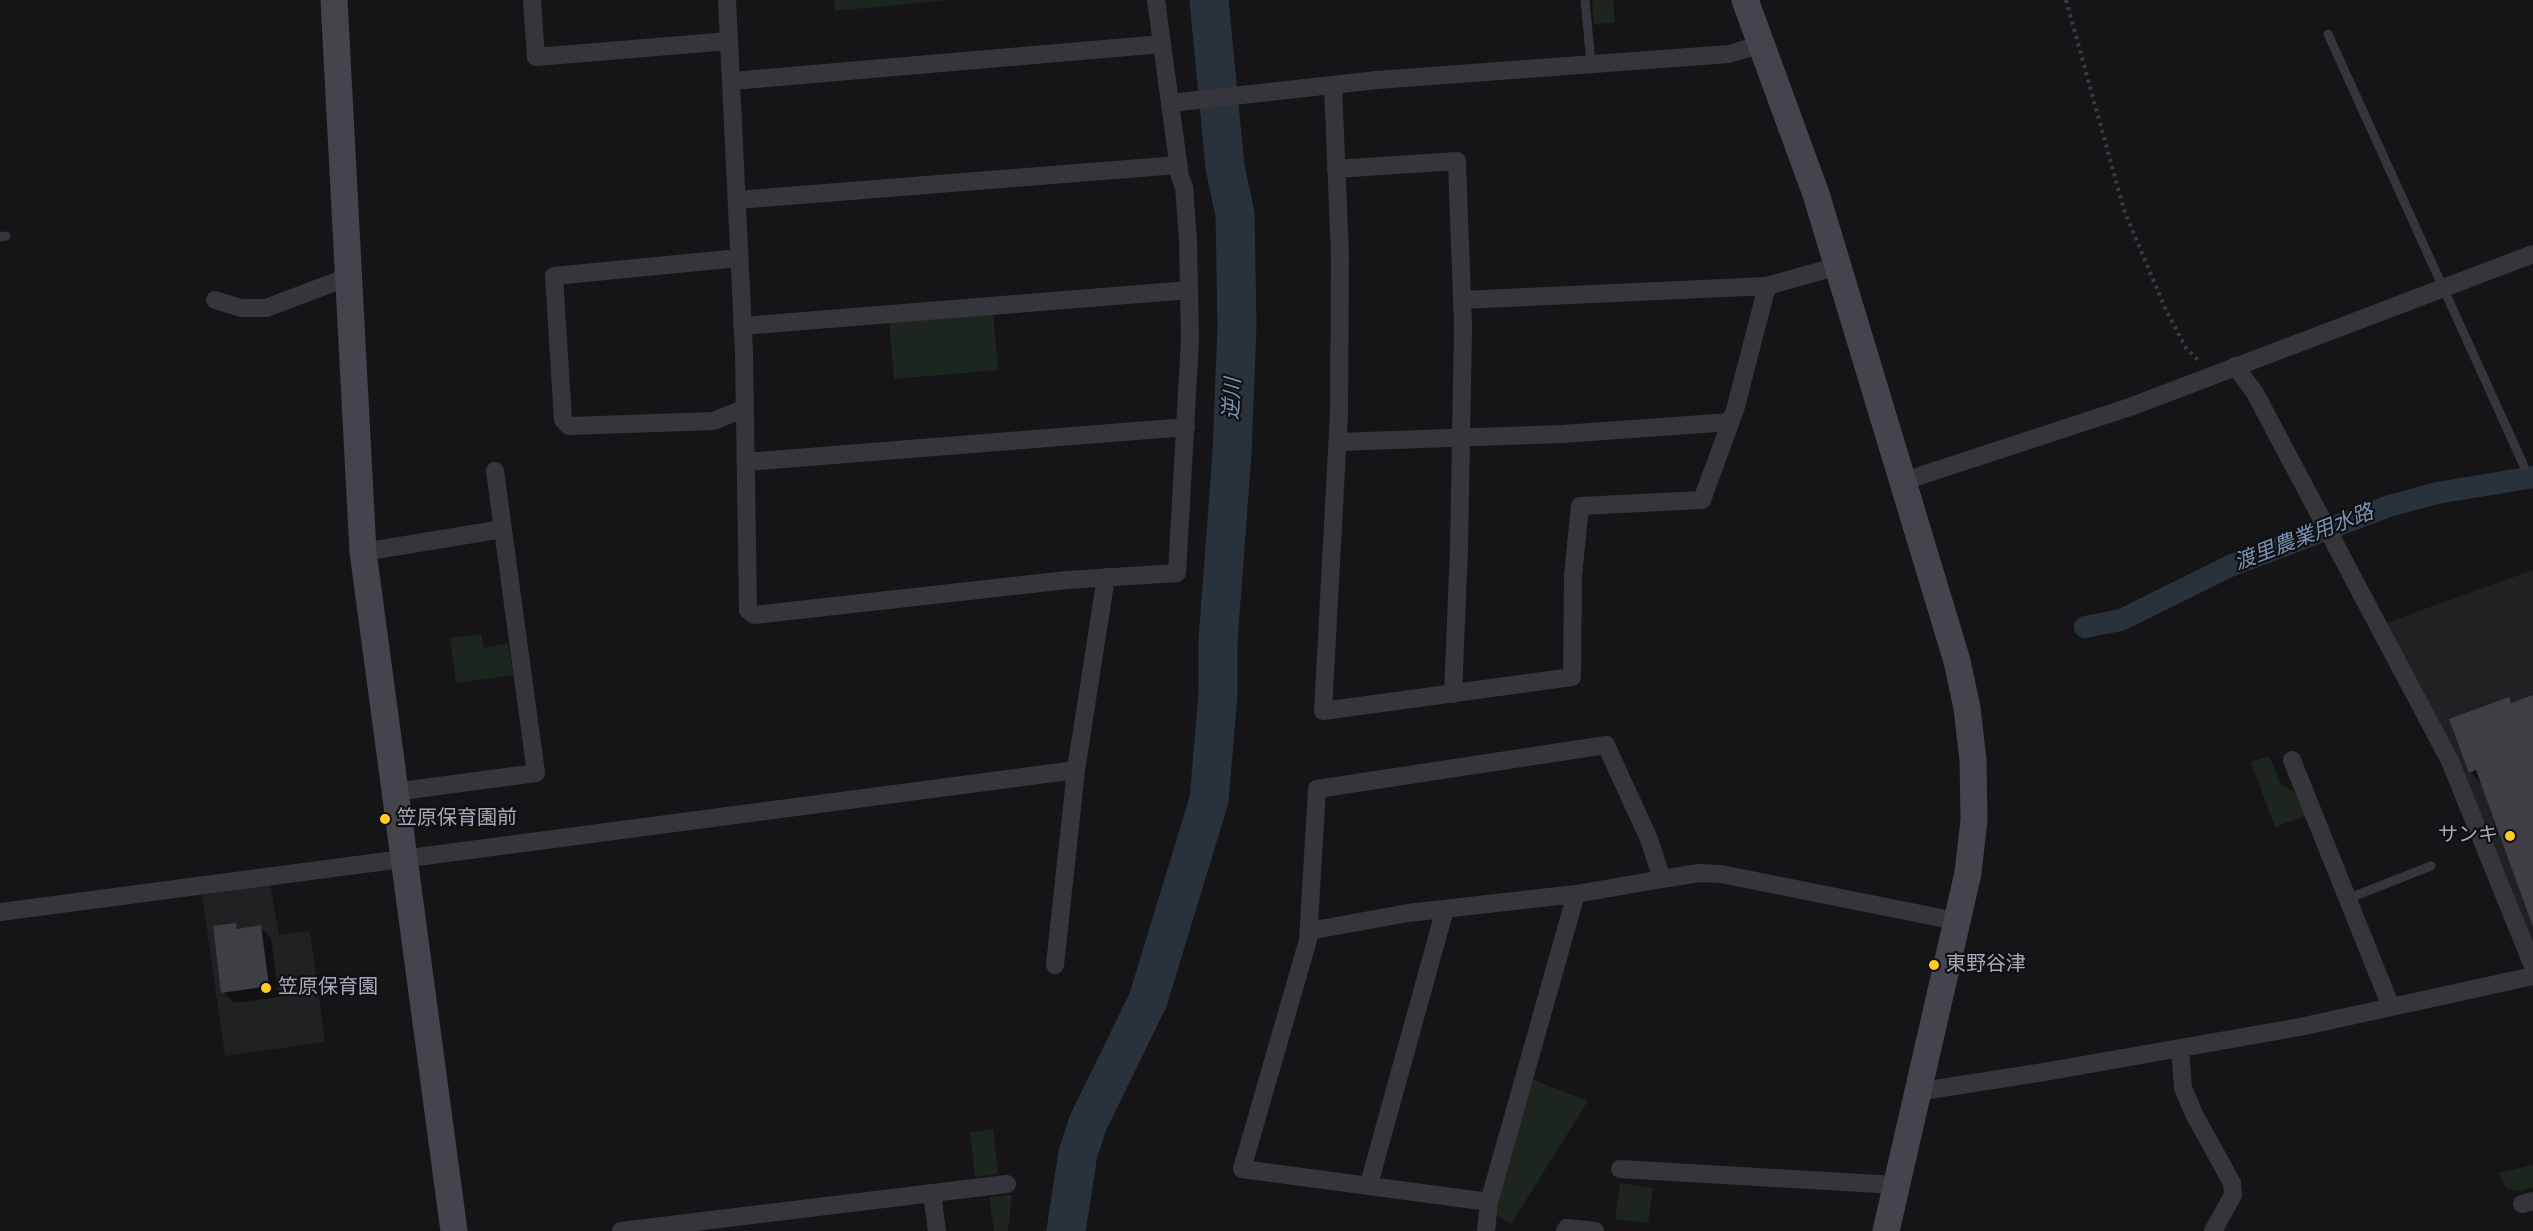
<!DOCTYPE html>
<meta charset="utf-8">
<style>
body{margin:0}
canvas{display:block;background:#151416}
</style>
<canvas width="2533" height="1231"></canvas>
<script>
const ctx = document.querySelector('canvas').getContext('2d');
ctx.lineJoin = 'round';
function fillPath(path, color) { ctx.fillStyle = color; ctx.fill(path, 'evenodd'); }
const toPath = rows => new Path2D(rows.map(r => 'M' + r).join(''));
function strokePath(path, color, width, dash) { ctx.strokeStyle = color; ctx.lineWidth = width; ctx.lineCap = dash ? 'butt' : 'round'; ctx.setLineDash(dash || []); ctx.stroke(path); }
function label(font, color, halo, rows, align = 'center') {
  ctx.font = font + ' "Space Grotesk","Noto Sans JP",sans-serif'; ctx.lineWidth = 4.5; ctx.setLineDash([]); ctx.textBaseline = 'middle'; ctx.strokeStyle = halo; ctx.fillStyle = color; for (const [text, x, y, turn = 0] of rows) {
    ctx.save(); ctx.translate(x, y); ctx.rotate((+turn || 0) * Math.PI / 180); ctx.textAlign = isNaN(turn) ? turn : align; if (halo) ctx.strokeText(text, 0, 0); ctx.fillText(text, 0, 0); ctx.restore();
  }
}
const built = toPath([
 [2533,570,2533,947,2386,623],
 [270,884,279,935,310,931,325,1042,225,1056,202,895]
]);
const green = toPath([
 [834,0,947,0,835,11],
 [1592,0,1613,0,1615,23,1594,24],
 [993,311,998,370,894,379,889,321],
 [481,634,484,648,508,643,513,675,456,683,450,638],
 [2269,756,2281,785,2295,792,2305,816,2275,827,2251,762],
 [1531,1079,1588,1101,1511,1224,1496,1215,1499,1187],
 [993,1129,998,1174,975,1177,970,1133],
 [2533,1165,2533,1187,2521,1191,2506,1188,2499,1173],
 [1620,1183,1653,1188,1648,1223,1615,1219],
 [1012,1195,1008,1231,994,1231,989,1197]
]);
const shadow = toPath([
 [2533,696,2533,923,2483,785,2470,772,2508,698,2513,704],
 [235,925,240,930,260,927,271,938,279,997,234,1003,223,992]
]);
const canal = toPath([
 [2085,627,2121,620,2230,566,2389,506,2437,493,2533,477]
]);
const river = toPath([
 [1066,1231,1078,1153,1088,1123,1148,1000,1209,800,1218,695,1218,641,1232,453,1237,326,1235,214,1225,167,1209,0]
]);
const building = toPath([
 [2533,695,2533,927,2476,770,2469,773,2449,719,2509,697,2511,703],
 [236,923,237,929,261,925,269,986,221,993,213,926]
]);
const path = toPath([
 [2066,0,2124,210,2165,308,2186,348,2198,360]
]);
const lane = toPath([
 [1585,0,1591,63],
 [2328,34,2524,466],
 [0,237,6,236],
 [2347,899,2431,866]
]);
const street = toPath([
 [532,0,536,57,729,41],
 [727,0,744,352,748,610,754,615,1067,580,1177,573,1190,339,1188,240,1184,187,1180,177,1156,0],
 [732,81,1162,44],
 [1333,85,1340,256,1339,413,1323,711,1572,677,1573,576,1580,506,1702,500,1735,410,1767,286,1838,266],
 [1170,103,1377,80,1729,54,1762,44],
 [1336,169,1457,161,1463,327,1459,548,1453,694],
 [737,200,1178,165],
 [739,258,554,276,563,420,569,426,714,421,745,408],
 [215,300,241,308,266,308,348,277],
 [1462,300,1767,286],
 [742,326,1189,290],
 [2235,366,2255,393,2450,761,2533,966],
 [1338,442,1562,434,1730,422],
 [746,462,1186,427],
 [1901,482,2130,407,2533,254],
 [363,552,503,529],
 [2292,760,2391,1007],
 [394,792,536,773,495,471],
 [1662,879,1576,894,1489,1202,1242,1169,1308,940,1317,789,1606,745,1649,839,1662,879,1699,873,1721,874,1956,921],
 [0,912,1076,770],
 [1309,931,1408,913,1576,894],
 [1055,965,1076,770,1106,577],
 [2180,1048,2183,1088,2194,1114,2232,1183,2233,1195,2213,1231],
 [1916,1092,2044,1072,2300,1027,2533,976],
 [1620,1169,1896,1185],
 [1369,1184,1445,909],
 [932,1193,937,1231],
 [2522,1204,2533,1201],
 [621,1231,1007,1184],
 [1486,1231,1489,1202],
 [1565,1231,1567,1228,1595,1231]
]);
const secondary = toPath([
 [334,0,363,552,454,1231],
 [1745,0,1816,194,1957,661,1967,708,1973,760,1974,820,1968,873,1886,1231]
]);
const markers = [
 [385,819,6,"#ffcb24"],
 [2510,836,6,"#ffcb24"],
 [1934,965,6,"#ffcb24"],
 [266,988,6,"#ffcb24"]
];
const poiNames = [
 ["笠原保育園前",397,819],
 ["サンキ",2498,836,"right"],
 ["東野谷津",1946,965],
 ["笠原保育園",278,988]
];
const waterNames = [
 ["逆川",1233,399,-87],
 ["渡里農業用水路",2304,538,-21]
];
fillPath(built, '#212023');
fillPath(green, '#1c251e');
fillPath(shadow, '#0007');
strokePath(canal, '#29323b', 22);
strokePath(river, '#29323b', 39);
fillPath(building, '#3e3e44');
strokePath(path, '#3b3c43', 4, [3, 4.5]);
strokePath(lane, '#35353c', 9);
strokePath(street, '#35353c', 18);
strokePath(secondary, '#43444c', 27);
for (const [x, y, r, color] of markers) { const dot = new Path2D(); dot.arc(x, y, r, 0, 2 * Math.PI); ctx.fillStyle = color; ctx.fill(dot); strokePath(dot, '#100f11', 2); }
label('20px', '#a5a9b8', '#100f11', poiNames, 'left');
label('italic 21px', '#7993b6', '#100f11', waterNames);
</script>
